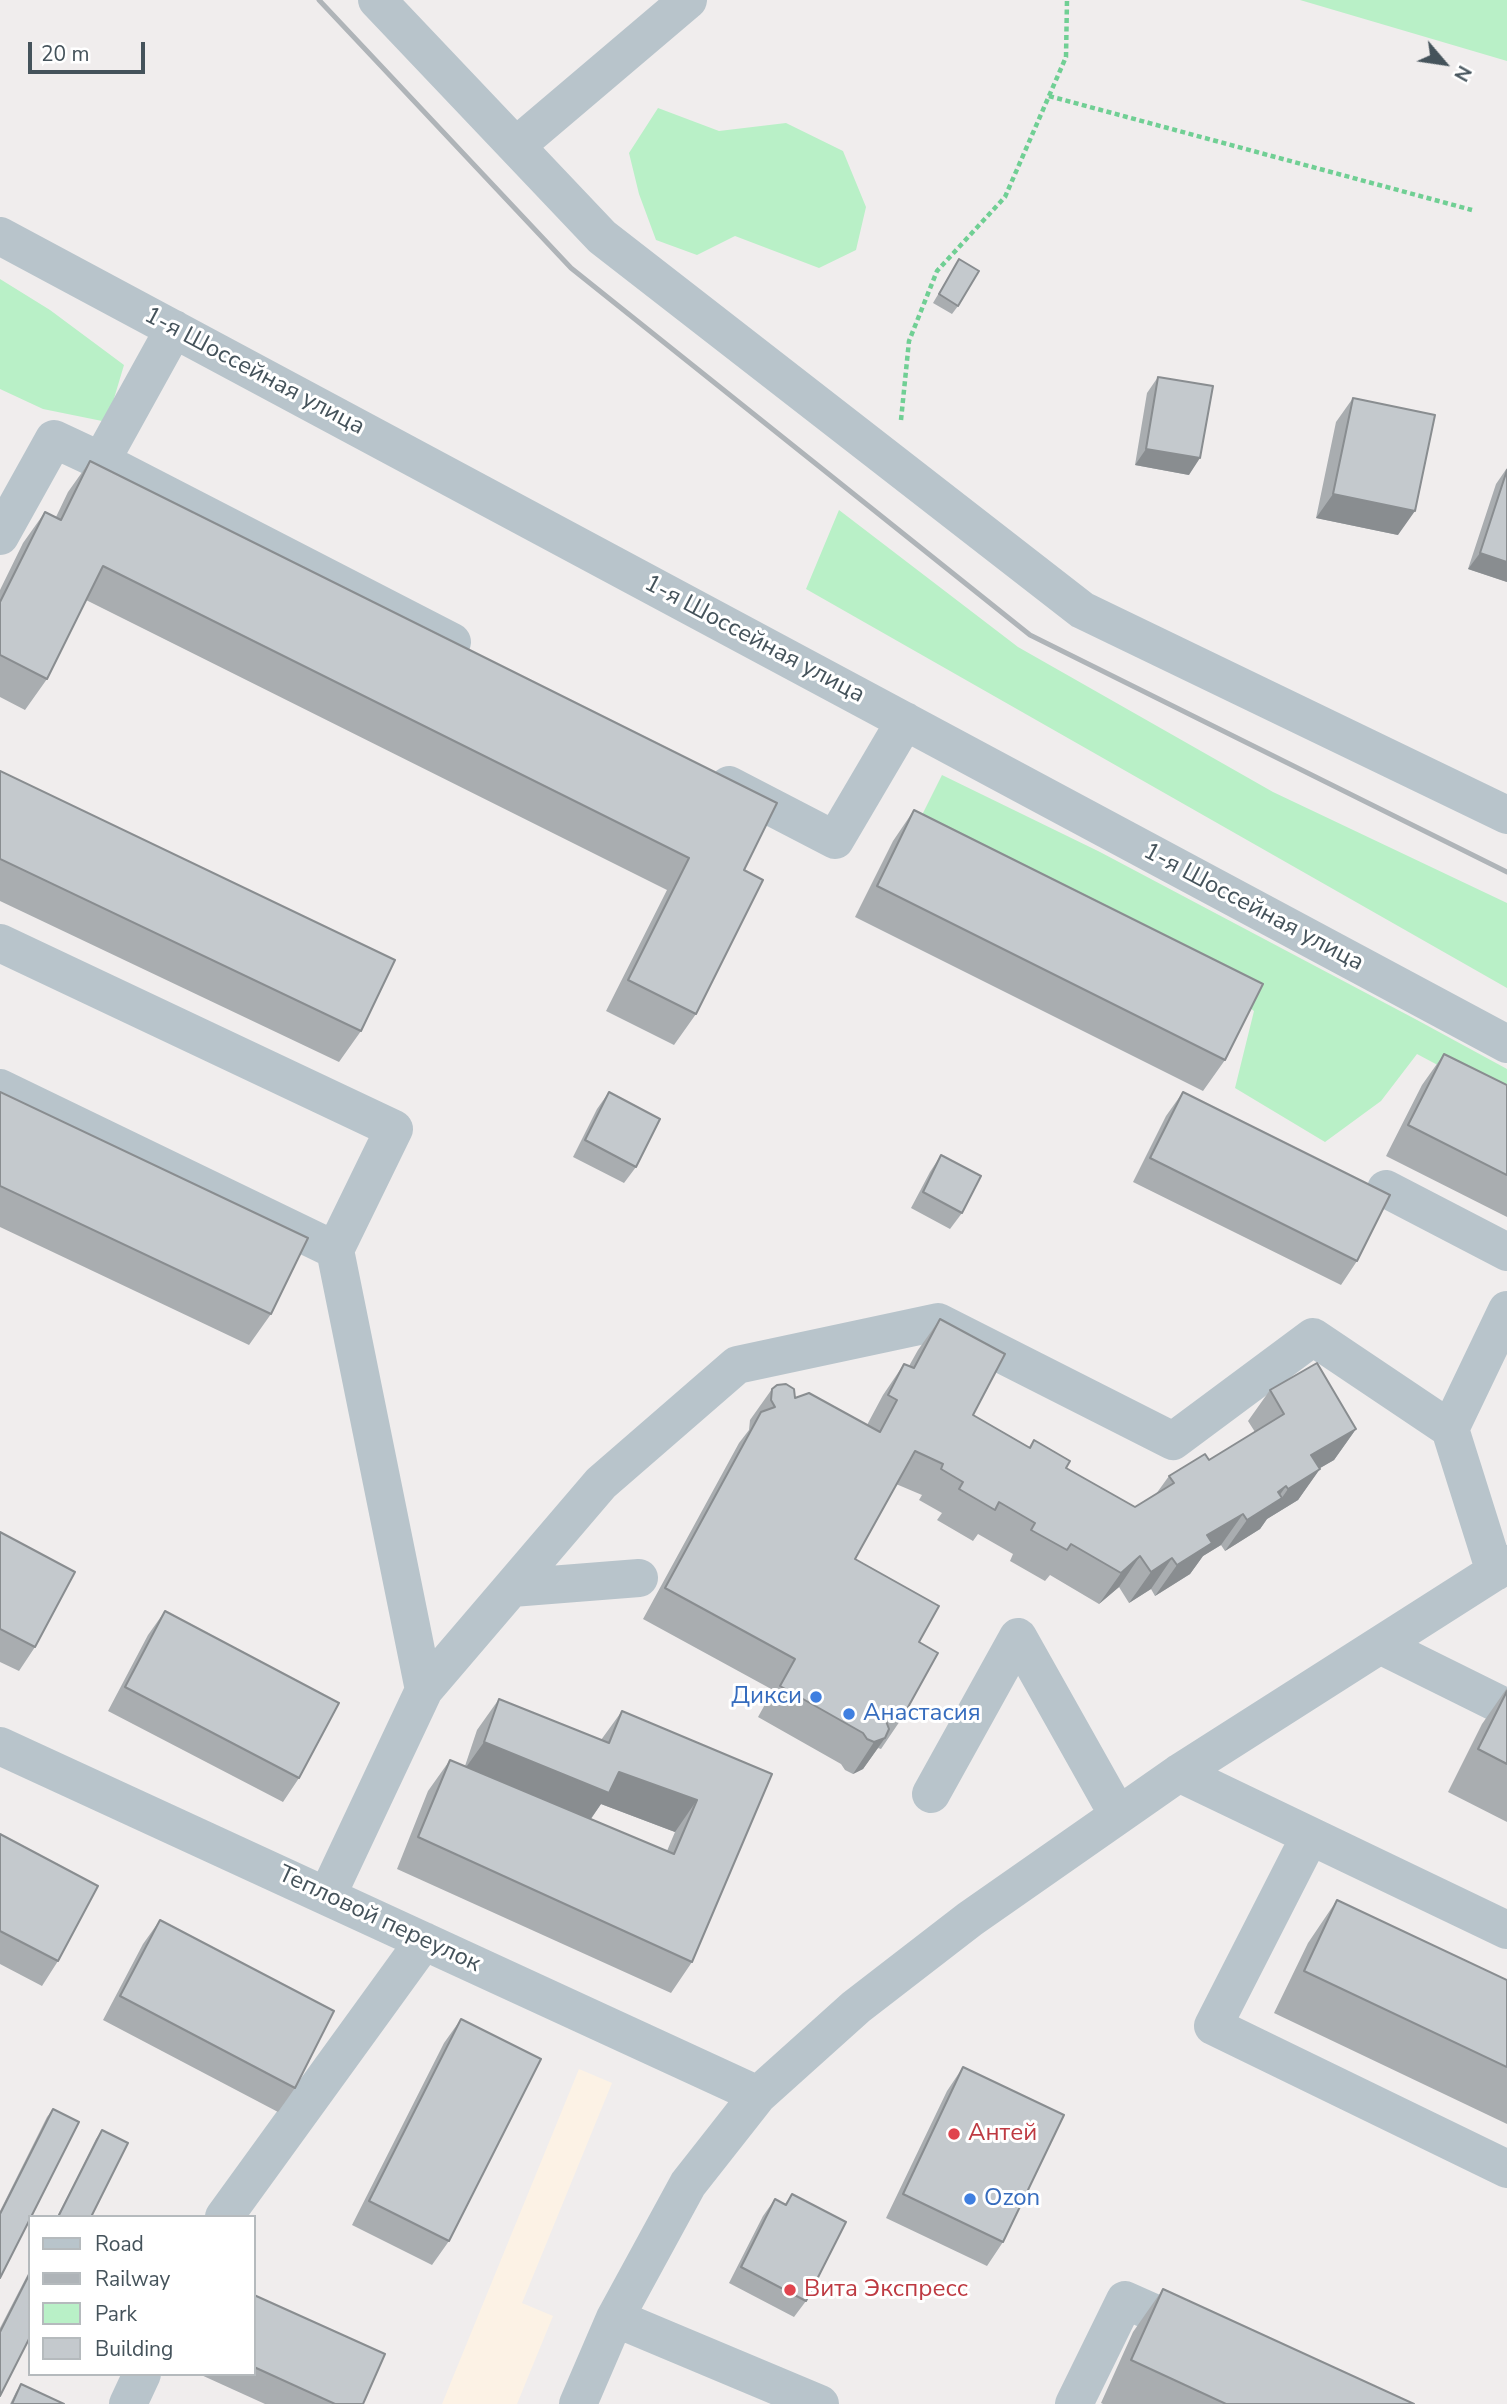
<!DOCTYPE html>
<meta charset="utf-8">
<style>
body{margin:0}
#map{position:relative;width:1507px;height:2404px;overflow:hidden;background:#f0eded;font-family:"Nunito Sans",sans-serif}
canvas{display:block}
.legend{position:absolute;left:28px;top:2215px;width:228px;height:161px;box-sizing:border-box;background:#fff;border:2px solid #b5babd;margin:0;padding:9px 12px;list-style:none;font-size:21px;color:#45535b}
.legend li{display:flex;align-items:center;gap:14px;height:35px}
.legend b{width:35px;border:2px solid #b5babd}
.north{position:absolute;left:1409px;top:28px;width:70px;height:70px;-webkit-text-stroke:5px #fff;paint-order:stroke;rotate:119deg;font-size:19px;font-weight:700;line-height:28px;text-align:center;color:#45535b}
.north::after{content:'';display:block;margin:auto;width:24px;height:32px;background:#45535b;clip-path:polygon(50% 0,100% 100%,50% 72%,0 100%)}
.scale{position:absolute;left:28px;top:42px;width:117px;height:32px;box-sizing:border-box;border:4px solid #45535b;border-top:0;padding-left:9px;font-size:21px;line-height:24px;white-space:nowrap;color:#45535b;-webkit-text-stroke:5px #fff;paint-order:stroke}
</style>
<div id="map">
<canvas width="1507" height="2404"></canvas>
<ul class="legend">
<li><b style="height:9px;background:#b8c4cb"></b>Road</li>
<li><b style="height:9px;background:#afb4b8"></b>Railway</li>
<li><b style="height:19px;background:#b9f0c7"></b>Park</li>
<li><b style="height:19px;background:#c4c9cd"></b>Building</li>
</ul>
<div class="north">N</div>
<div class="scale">20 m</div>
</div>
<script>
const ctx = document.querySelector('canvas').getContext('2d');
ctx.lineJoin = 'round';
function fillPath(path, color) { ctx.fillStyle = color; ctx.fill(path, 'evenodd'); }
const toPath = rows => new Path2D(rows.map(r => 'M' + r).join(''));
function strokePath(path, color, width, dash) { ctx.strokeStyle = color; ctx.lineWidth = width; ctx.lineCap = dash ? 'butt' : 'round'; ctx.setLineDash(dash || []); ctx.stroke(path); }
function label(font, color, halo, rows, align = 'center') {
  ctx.font = font + ' "Nunito Sans",sans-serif'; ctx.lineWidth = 6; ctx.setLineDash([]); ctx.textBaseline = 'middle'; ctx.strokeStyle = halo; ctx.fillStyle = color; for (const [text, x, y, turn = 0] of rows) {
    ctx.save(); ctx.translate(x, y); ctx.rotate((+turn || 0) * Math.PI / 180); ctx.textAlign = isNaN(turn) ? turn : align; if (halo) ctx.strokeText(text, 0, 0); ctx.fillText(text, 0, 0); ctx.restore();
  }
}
const commercial = toPath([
 [579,2069,612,2083,522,2303,553,2316,517,2404,442,2404]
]);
const green = toPath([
 [1300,0,1507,0,1507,61],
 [658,108,719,131,786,123,843,151,866,207,856,250,819,268,735,236,697,255,656,240,639,194,629,153],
 [0,279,50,310,124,365,107,422,43,409,0,389],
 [839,510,1018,647,1273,792,1507,903,1507,988,806,589],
 [942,775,1100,852,1417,1020,1507,1069,1507,1102,1417,1054,1381,1101,1325,1142,1235,1088,1254,1011,1218,983,919,821]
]);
const path = toPath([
 [1049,96,1472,210],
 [901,420,909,341,937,271,1005,197,1066,57,1067,0]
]);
const minor = toPath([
 [377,0,602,237,1082,610,1507,815],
 [516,146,688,0],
 [0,236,1507,1044],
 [101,461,452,642],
 [0,536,54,439,101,461,174,329],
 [729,785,835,840,905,721],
 [0,943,394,1129,335,1250],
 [0,1088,335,1250,424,1690],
 [1386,1189,1507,1252],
 [1450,1429,1507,1310],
 [512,1588,639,1578],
 [1380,1645,1507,1708],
 [0,1746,758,2095],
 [1179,1773,1507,1930],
 [931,1794,1018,1637,1118,1815],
 [1310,1836,1213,2026,1507,2169],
 [327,1896,424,1690,601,1483,737,1365,938,1322,1173,1441,1313,1337,1450,1429,1495,1572],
 [224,2217,424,1941],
 [615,2318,820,2404],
 [128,2404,142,2374],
 [578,2404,615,2318,688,2184,758,2095,856,2007,970,1919,1179,1773,1507,1564],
 [1074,2404,1125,2300,1197,2332]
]);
const rail = toPath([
 [319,0,571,268,1030,635,1507,872]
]);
const wall = toPath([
 [959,259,958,306,952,314,933,303],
 [1158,377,1189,475,1135,465,1147,393],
 [1353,398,1398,535,1316,518,1336,422],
 [90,461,744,870,696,1014,674,1045,606,1011,667,890,86,600,47,679,25,710,0,697,0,590,23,543,45,512,56,517,68,492],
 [1507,468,1507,582,1468,569,1496,484],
 [0,771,361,1031,339,1062,0,901],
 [914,810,1225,1060,1203,1091,855,917,893,841],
 [1444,1054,1507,1085,1507,1217,1386,1156,1422,1085],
 [0,1092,271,1314,249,1345,0,1227],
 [609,1092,636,1167,624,1183,573,1157,597,1109],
 [1183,1092,1357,1261,1341,1285,1133,1182,1166,1116],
 [941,1155,962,1213,950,1229,911,1208,930,1172],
 [940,1319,973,1415,1029,1447,1034,1440,1066,1468,1135,1507,1156,1494,1169,1476,1209,1460,1255,1432,1248,1421,1270,1390,1356,1429,1334,1460,1320,1468,1298,1500,1267,1519,1260,1529,1225,1551,1221,1545,1203,1556,1190,1574,1155,1596,1151,1589,1129,1603,1119,1587,1099,1604,1050,1575,1045,1581,1010,1561,1013,1554,978,1534,973,1541,937,1520,942,1513,919,1500,922,1495,896,1484,855,1559,919,1642,902,1718,881,1749,878,1748,863,1769,853,1774,845,1770,841,1764,758,1717,773,1690,643,1619,739,1443,749,1430,750,1420,772,1389,867,1425,883,1395,904,1364,909,1366,918,1350],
 [0,1532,35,1647,19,1671,0,1662],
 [165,1611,299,1778,283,1802,108,1711,148,1635],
 [1507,1688,1507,1822,1448,1792,1482,1724],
 [499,1699,601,1740,622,1711,772,1774,692,1962,671,1993,397,1869,428,1791,450,1760,465,1766,477,1730],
 [601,1804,675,1832,667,1851,591,1819],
 [0,1834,58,1961,42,1986,0,1964],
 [1337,1900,1507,1980,1507,2124,1274,2013,1308,1943],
 [160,1920,295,2088,278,2112,103,2020,143,1944],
 [461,2019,449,2241,432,2265,352,2225,444,2043],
 [963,2067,1003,2242,987,2266,886,2218,947,2091],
 [53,2109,0,2278,0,2211,47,2117],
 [102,2130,91,2217,57,2217,96,2139],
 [792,2194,806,2301,794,2317,729,2283,763,2216,775,2199,785,2204],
 [30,2270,30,2337,0,2396,0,2328],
 [1163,2289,1414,2404,1103,2404,1101,2403,1133,2332],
 [254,2295,363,2404,265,2404,199,2374,254,2374],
 [21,2384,64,2404,10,2404,16,2392]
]);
const shadedWall = toPath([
 [1146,449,1200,458,1189,475,1135,465],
 [1333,494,1415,511,1398,535,1316,518],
 [1480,553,1507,562,1507,582,1468,569],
 [1356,1429,1334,1460,1289,1486,1311,1455],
 [1320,1469,1298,1500,1267,1519,1260,1529,1225,1551,1247,1520,1278,1492,1286,1486,1275,1502,1281,1499,1288,1489],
 [1243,1514,1221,1545,1203,1556,1190,1574,1155,1596,1177,1565,1207,1535],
 [1140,1556,1119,1587,1099,1604,1121,1573],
 [1172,1558,1151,1589,1129,1603,1151,1572],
 [885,1738,863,1769,853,1774,874,1742],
 [484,1742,619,1772,697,1800,675,1832,601,1804,587,1824,462,1773]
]);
const building = toPath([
 [959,259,979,271,958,306,939,294,959,259],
 [1158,377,1213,386,1200,458,1146,449,1158,377],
 [1353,398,1435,415,1415,511,1333,494,1353,398],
 [90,461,777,803,744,870,763,880,696,1014,628,980,689,858,103,566,47,679,0,655,0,602,45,512,61,520,90,461],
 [1507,470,1507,562,1480,553,1507,470],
 [0,771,395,960,361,1031,0,859,0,771],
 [914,810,1263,984,1225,1060,877,886,914,810],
 [1444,1054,1507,1085,1507,1175,1408,1125,1444,1054],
 [0,1092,308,1238,271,1314,0,1186,0,1092],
 [609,1092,660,1119,636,1167,585,1140,609,1092],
 [1183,1092,1390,1195,1357,1261,1150,1158,1183,1092],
 [941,1155,981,1176,962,1213,923,1192,941,1155],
 [940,1319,1005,1354,973,1415,1030,1448,1034,1440,1070,1461,1066,1468,1135,1507,1174,1483,1169,1476,1205,1454,1209,1460,1284,1414,1270,1390,1317,1363,1356,1429,1311,1455,1320,1469,1288,1489,1286,1486,1278,1492,1282,1498,1247,1520,1243,1514,1207,1535,1212,1543,1177,1565,1172,1558,1151,1572,1140,1556,1121,1573,1071,1544,1067,1550,1031,1530,1035,1523,999,1502,995,1510,959,1489,963,1482,941,1469,943,1464,915,1451,855,1559,939,1606,919,1642,938,1653,902,1718,883,1707,878,1716,886,1721,889,1729,885,1738,874,1742,867,1739,863,1733,780,1686,795,1659,665,1588,761,1412,775,1407,771,1400,772,1389,777,1385,786,1384,794,1389,795,1398,809,1393,880,1432,897,1400,888,1395,904,1364,914,1368,940,1319],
 [0,1532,75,1572,35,1647,0,1629,0,1532],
 [165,1611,339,1703,299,1778,125,1687,165,1611],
 [1507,1691,1507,1764,1478,1749,1507,1691],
 [499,1699,609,1743,622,1711,772,1774,692,1962,418,1837,450,1760,674,1854,697,1800,619,1772,609,1793,484,1742,499,1699],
 [0,1834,98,1886,58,1961,0,1931,0,1834],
 [1337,1900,1507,1980,1507,2067,1304,1971,1337,1900],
 [160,1920,334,2011,295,2088,120,1996,160,1920],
 [461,2019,541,2059,449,2241,369,2201,461,2019],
 [963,2067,1064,2115,1003,2242,903,2194,963,2067],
 [53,2109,79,2122,31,2217,30,2217,30,2219,0,2278,0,2214,53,2109],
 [102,2130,128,2143,91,2217,58,2217,102,2130],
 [792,2194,846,2222,806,2301,741,2267,775,2199,786,2205,792,2194],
 [30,2273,30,2337,0,2396,0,2332,30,2273],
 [1163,2289,1414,2404,1226,2404,1131,2360,1163,2289],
 [254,2295,385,2354,363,2404,335,2404,254,2367,254,2295],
 [21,2384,64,2404,12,2404,21,2384]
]);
const markers = [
 [816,1697,7,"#3f7fe0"],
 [849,1714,7,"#3f7fe0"],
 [954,2134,7,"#e0444e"],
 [970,2199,7,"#3f7fe0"],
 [790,2290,7,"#e0444e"]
];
const streetNames = [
 ["1-я Шоссейная улица",254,372,28],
 ["1-я Шоссейная улица",754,640,28],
 ["1-я Шоссейная улица",1253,908,28],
 ["Тепловой переулок",379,1920,25]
];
const shopNames = [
 ["Дикси",802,1697,"right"],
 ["Анастасия",863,1714],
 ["Ozon",984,2199]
];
const healthNames = [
 ["Антей",968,2134],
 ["Вита Экспресс",804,2290]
];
fillPath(commercial, '#fcf2e5');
fillPath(green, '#b9f0c7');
strokePath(path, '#70cf94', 4.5, [5, 3.5]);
strokePath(minor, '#b8c4cb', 38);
strokePath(rail, '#afb4b8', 5);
fillPath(wall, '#a9adb0');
fillPath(shadedWall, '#898d90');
fillPath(building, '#c4c9cd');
strokePath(building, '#898d90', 2);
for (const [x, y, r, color] of markers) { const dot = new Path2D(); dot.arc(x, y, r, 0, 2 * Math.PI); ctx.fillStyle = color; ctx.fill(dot); strokePath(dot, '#fff', 2.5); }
label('24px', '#45535b', '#fff', streetNames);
label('24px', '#366cbe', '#fff', shopNames, 'left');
label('24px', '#be3a42', '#fff', healthNames, 'left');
</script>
